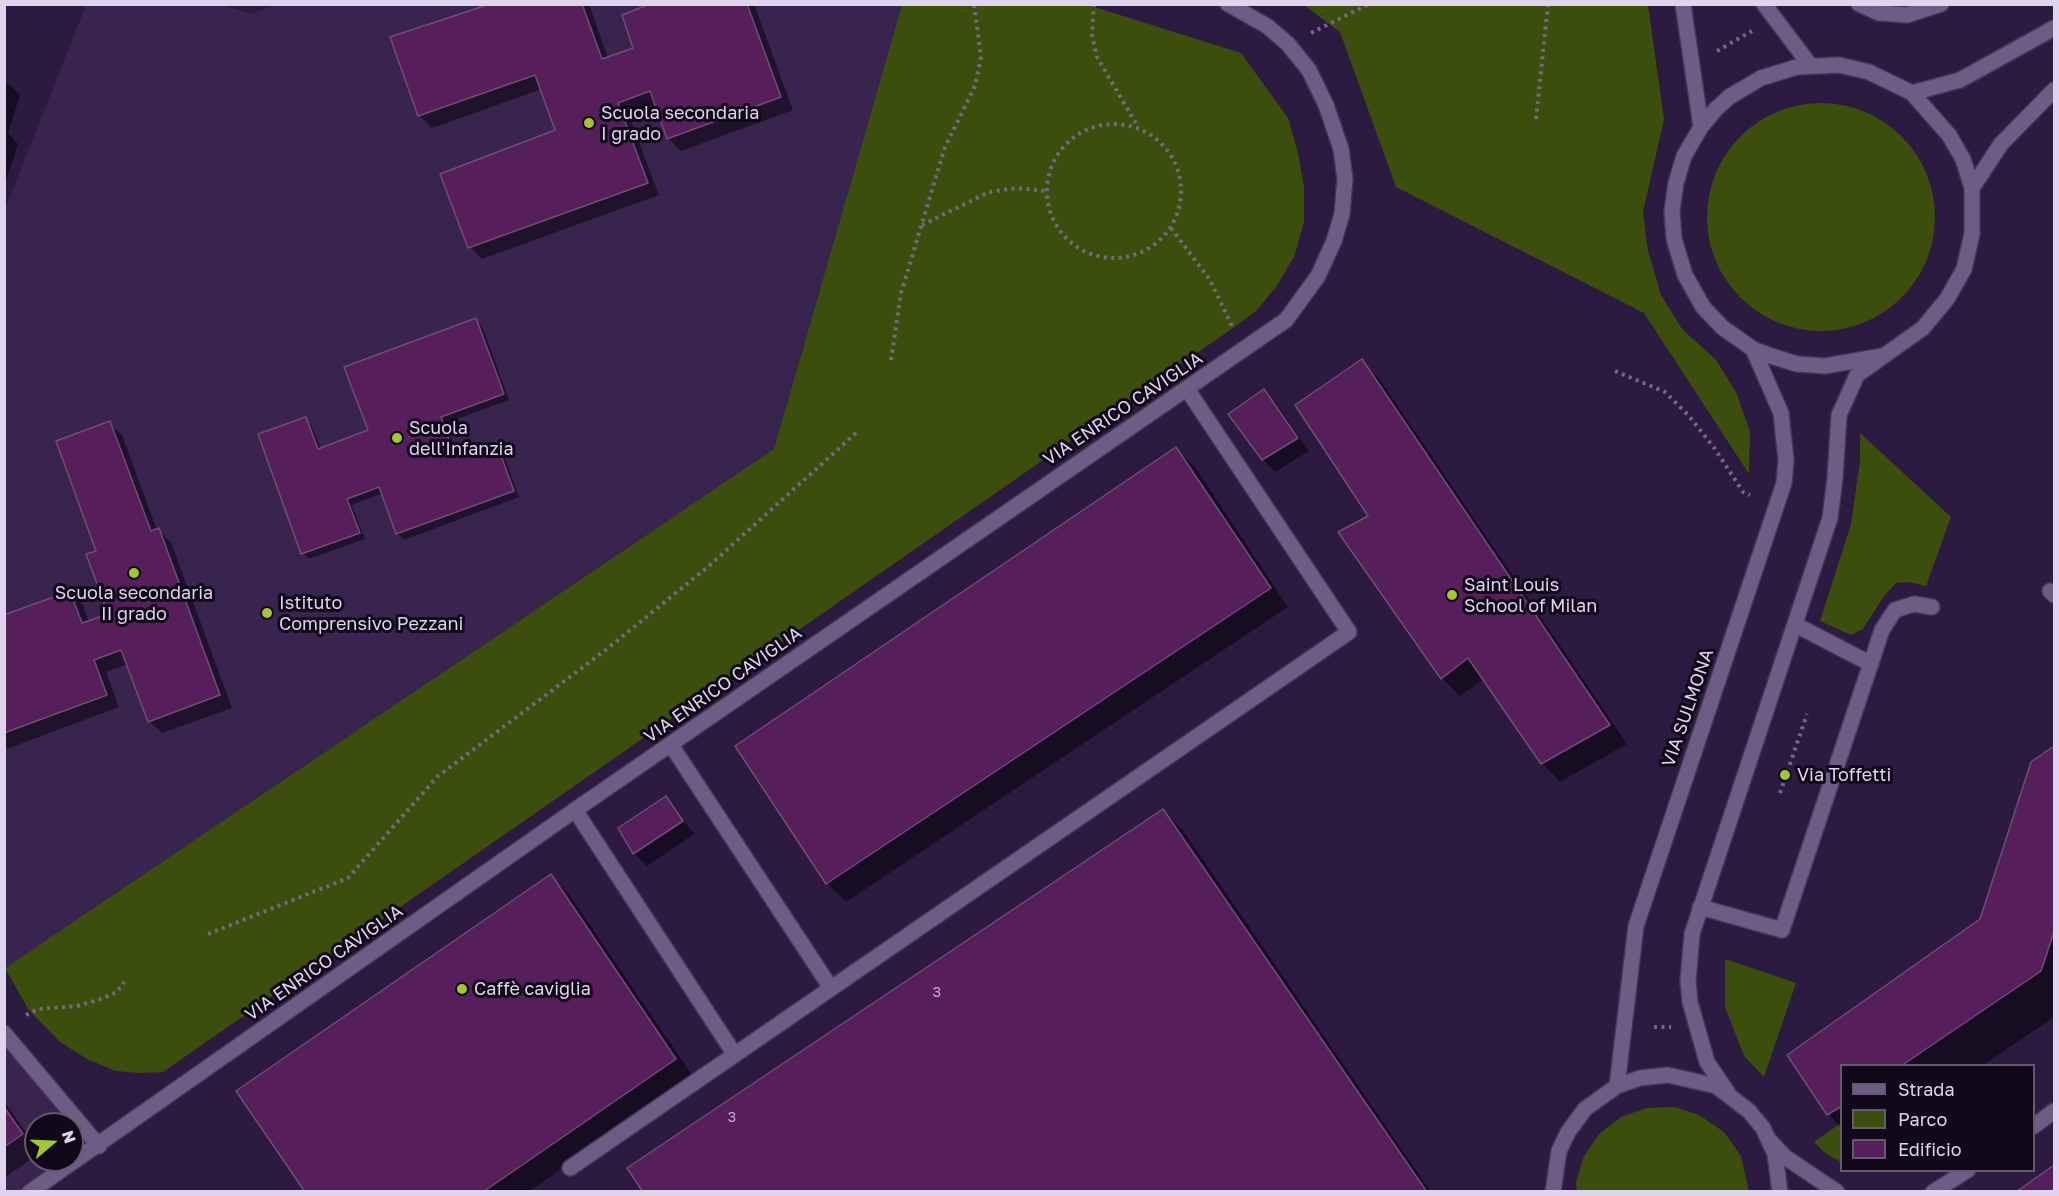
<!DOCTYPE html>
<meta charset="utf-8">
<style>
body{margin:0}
#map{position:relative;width:2059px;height:1196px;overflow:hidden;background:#2c1a40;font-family:"Golos Text",sans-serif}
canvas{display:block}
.frame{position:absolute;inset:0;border:6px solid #ded4ec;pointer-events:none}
.legend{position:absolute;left:1840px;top:1064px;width:195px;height:108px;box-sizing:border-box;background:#11091a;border:2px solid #635a6e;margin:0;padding:8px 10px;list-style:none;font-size:18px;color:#ded4ec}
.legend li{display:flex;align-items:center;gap:12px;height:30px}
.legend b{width:30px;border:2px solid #635a6e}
.north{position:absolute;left:24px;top:1112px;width:60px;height:60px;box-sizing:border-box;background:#11091a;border:2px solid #635a6e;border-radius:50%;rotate:71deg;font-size:16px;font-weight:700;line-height:24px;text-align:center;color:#ded4ec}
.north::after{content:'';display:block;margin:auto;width:21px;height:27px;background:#a0c92b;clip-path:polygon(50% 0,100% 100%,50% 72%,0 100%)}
</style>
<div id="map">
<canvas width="2059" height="1196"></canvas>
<div class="frame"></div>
<ul class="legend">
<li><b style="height:8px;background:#6e5c87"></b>Strada</li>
<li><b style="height:16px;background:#3c4e0b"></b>Parco</li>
<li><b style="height:16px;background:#561f5b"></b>Edificio</li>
</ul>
<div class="north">N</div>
</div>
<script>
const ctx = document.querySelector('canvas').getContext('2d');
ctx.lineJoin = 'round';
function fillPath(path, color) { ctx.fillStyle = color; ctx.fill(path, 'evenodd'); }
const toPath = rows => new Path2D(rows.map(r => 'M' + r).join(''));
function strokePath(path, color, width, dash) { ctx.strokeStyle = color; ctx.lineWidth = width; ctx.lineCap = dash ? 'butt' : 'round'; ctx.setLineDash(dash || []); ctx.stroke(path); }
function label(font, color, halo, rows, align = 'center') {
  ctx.font = font + ' "Golos Text",sans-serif'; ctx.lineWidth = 6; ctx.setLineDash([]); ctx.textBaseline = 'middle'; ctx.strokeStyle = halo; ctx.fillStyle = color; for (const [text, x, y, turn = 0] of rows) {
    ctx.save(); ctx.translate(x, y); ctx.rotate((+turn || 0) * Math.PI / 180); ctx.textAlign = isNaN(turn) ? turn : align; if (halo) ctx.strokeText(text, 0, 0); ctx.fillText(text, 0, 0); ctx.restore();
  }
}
const built = toPath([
 [278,4,902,5,774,449,5,968,4,212,86,5,221,5,251,14],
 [4,1033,99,1146,30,1191,5,1191],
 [36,1124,72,1124,72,1160,36,1160]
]);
const green = toPath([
 [902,5,1088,5,1241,53,1288,118,1298,153,1304,187,1304,222,1294,257,1276,287,1256,311,1233,328,163,1072,140,1073,116,1071,87,1059,60,1042,28,1009,5,968,774,449],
 [1304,5,1648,5,1664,119,1643,212,1648,251,1661,295,1682,329,1716,360,1737,394,1750,432,1749,474,1644,313,1396,187,1340,32],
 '1707 217a114 114 0 1 1 228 0a114 114 0 1 1-228 0Z',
 [1860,433,1951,517,1926,586,1909,582,1896,583,1884,596,1863,629,1851,635,1820,621,1851,524,1860,461],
 [1725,959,1796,983,1764,1077,1744,1056,1725,1007],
 [1674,1107,1699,1115,1724,1132,1741,1156,1749,1191,1577,1191,1576,1182,1584,1156,1600,1133,1621,1117,1646,1108],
 [1841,1123,1841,1162,1825,1153,1814,1142]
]);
const shadow = toPath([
 [495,4,589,4,608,58,635,49,654,4,754,4,793,110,681,151,668,138,656,106,629,116,659,195,482,259,470,247,557,131,542,89,432,128,419,115],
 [4,80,20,95,8,133,18,144,4,187],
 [476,320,482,326,509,400,446,423,458,458,496,444,502,450,519,497,404,540,398,534,383,493,352,505,365,539,309,559,303,553,305,419,311,425,321,449,369,431],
 [1362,361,1380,380,1627,744,1560,782,1542,763,1484,679,1460,696,1442,678,1370,517],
 [1264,391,1276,403,1309,451,1275,472,1263,459],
 [109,423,122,435,157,530,171,542,232,708,162,733,149,721,128,664,106,672,119,707,4,750,4,617,70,593,83,605,89,622,109,615,98,552],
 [1176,449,1195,467,1288,607,846,902,827,883],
 [2054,748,2054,1017,1982,1066,1842,1066,1842,1128,1828,1114,1789,1056,1981,920,2032,763],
 [666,798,694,834,647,866,634,853,620,829],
 [1163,811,1182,829,1431,1192,644,1192],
 [551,876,569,894,694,1078,528,1192,307,1192],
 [4,1101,36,1147,36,1156,4,1178]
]);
const building = toPath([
 [490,4,582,4,602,59,633,48,622,15,650,4,747,4,781,97,667,139,650,91,618,103,648,183,468,248,440,174,555,130,535,75,418,116,390,37,490,4],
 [476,318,504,394,441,417,455,457,496,442,514,491,396,534,379,487,347,499,360,533,301,554,258,434,306,417,318,449,368,430,344,367,476,318],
 [1362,359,1610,725,1541,764,1468,658,1441,679,1338,532,1368,516,1295,405,1362,359],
 [1264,389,1298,438,1262,460,1228,414,1264,389],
 [110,421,151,531,159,528,220,695,148,722,121,650,94,660,107,695,4,733,4,615,70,591,82,623,108,614,86,554,96,551,56,441,110,421],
 [1176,447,1271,588,826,884,735,746,1176,447],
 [2054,746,2054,932,2041,971,1901,1066,1842,1066,1842,1106,1827,1115,1787,1055,1980,919,2031,762,2054,746],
 [666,796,683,821,633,854,618,828,666,796],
 [1163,809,1427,1192,643,1192,627,1168,1163,809],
 [551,874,676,1059,483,1192,305,1192,236,1091,551,874],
 [4,1107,23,1134,4,1147,4,1107],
 [2054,1165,2054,1192,2016,1192,2054,1165]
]);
const path = toPath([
 [1094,4,1092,35,1097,57,1138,127],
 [1311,33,1369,4],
 [1717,51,1752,31],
 [1536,119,1548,4],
 '1047 191a67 67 0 1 1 134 0a67 67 0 1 1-134 0Z',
 [922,225,989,192,1016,188,1047,191],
 [1171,228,1210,280,1232,326],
 [891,360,901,293,945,147,975,86,981,57,974,4],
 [1615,371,1665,392,1689,416,1715,449,1743,492,1750,495],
 [1780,793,1807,714],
 [208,934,348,878,437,777,607,649,710,565,856,433],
 [26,1015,38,1009,77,1006,98,1000,117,992,124,982],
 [1654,1027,1671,1027]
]);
const service = toPath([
 [1796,625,1871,664],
 [671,745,831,988],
 [575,810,735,1055],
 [1700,907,1782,930,1882,630,1895,610,1914,604,1932,607],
 [570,1168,1349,632,1187,389]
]);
const minor = toPath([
 [1859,4,1879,13,1907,15,1941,4],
 [2050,591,2054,595],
 [4,1033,99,1146],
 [2034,1126,2054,1111],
 [1770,1141,1785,1157,1837,1192],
 [30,1192,575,810,1286,320,1318,276,1334,241,1342,214,1345,179,1341,149,1326,105,1309,70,1288,44,1267,26,1228,4],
 [1933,1192,1968,1170]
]);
const tertiary = toPath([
 [1683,4,1701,127],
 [1764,4,1810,65],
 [1912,93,1960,80,2054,28],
 [1972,188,2001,144,2054,90],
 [1617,1086,1636,926,1784,483,1786,460,1781,413,1753,349],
 [1728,1093,1707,1062,1690,1002,1688,981,1692,934,1830,518,1835,478,1839,415,1857,375,1923,328,1947,299,1964,269,1972,234,1972,188,1963,159,1949,135,1912,93,1869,72,1839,65,1797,67,1761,78,1729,97,1715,110,1701,127,1684,156,1676,183,1672,211,1674,239,1685,275,1703,307,1723,328,1753,349,1771,356,1797,364,1825,366,1882,356],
 [1553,1192,1559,1151,1568,1132,1585,1109,1617,1086,1640,1078,1668,1075,1716,1086,1749,1111,1763,1128,1775,1154,1780,1192]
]);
const markers = [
 [589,123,6,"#a0c92b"],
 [397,438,6,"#a0c92b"],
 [134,573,6,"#a0c92b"],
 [1452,595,6,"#a0c92b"],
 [267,613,6,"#a0c92b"],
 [1785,775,6,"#a0c92b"],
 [462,989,6,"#a0c92b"]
];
const numberNames = [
 ["3",937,992],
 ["3",732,1117]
];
const poiNames = [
 ["Scuola secondaria",601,113],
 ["I grado",601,134],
 ["Scuola",409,428],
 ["dell'Infanzia",409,449],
 ["Saint Louis",1464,585],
 ["School of Milan",1464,606],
 ["Scuola secondaria",134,593,"center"],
 ["II grado",134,614,"center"],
 ["Istituto",279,603],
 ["Comprensivo Pezzani",279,624],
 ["Via Toffetti",1797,775],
 ["Caffè caviglia",474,989]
];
const streetNames = [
 ["VIA ENRICO CAVIGLIA",1123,409,-34],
 ["VIA ENRICO CAVIGLIA",723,685,-35],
 ["VIA SULMONA",1688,708,-71],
 ["VIA ENRICO CAVIGLIA",324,963,-35]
];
fillPath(built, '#392450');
fillPath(green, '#3c4e0b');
fillPath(shadow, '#0007');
fillPath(building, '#561f5b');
strokePath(building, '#6f4e72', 1.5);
strokePath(service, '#443555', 18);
strokePath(minor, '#443555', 18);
strokePath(tertiary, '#443555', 18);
strokePath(path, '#766787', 4, [3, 4.5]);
strokePath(service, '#6e5c87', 15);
strokePath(minor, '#6e5c87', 15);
strokePath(tertiary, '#6e5c87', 15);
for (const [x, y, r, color] of markers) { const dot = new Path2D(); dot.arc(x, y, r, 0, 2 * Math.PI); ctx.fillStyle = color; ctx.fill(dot); strokePath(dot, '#11091a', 2); }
label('15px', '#bca7c8', null, numberNames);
label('18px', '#ded4ec', '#11091a', poiNames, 'left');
label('18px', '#ded4ec', '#11091a', streetNames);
</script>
